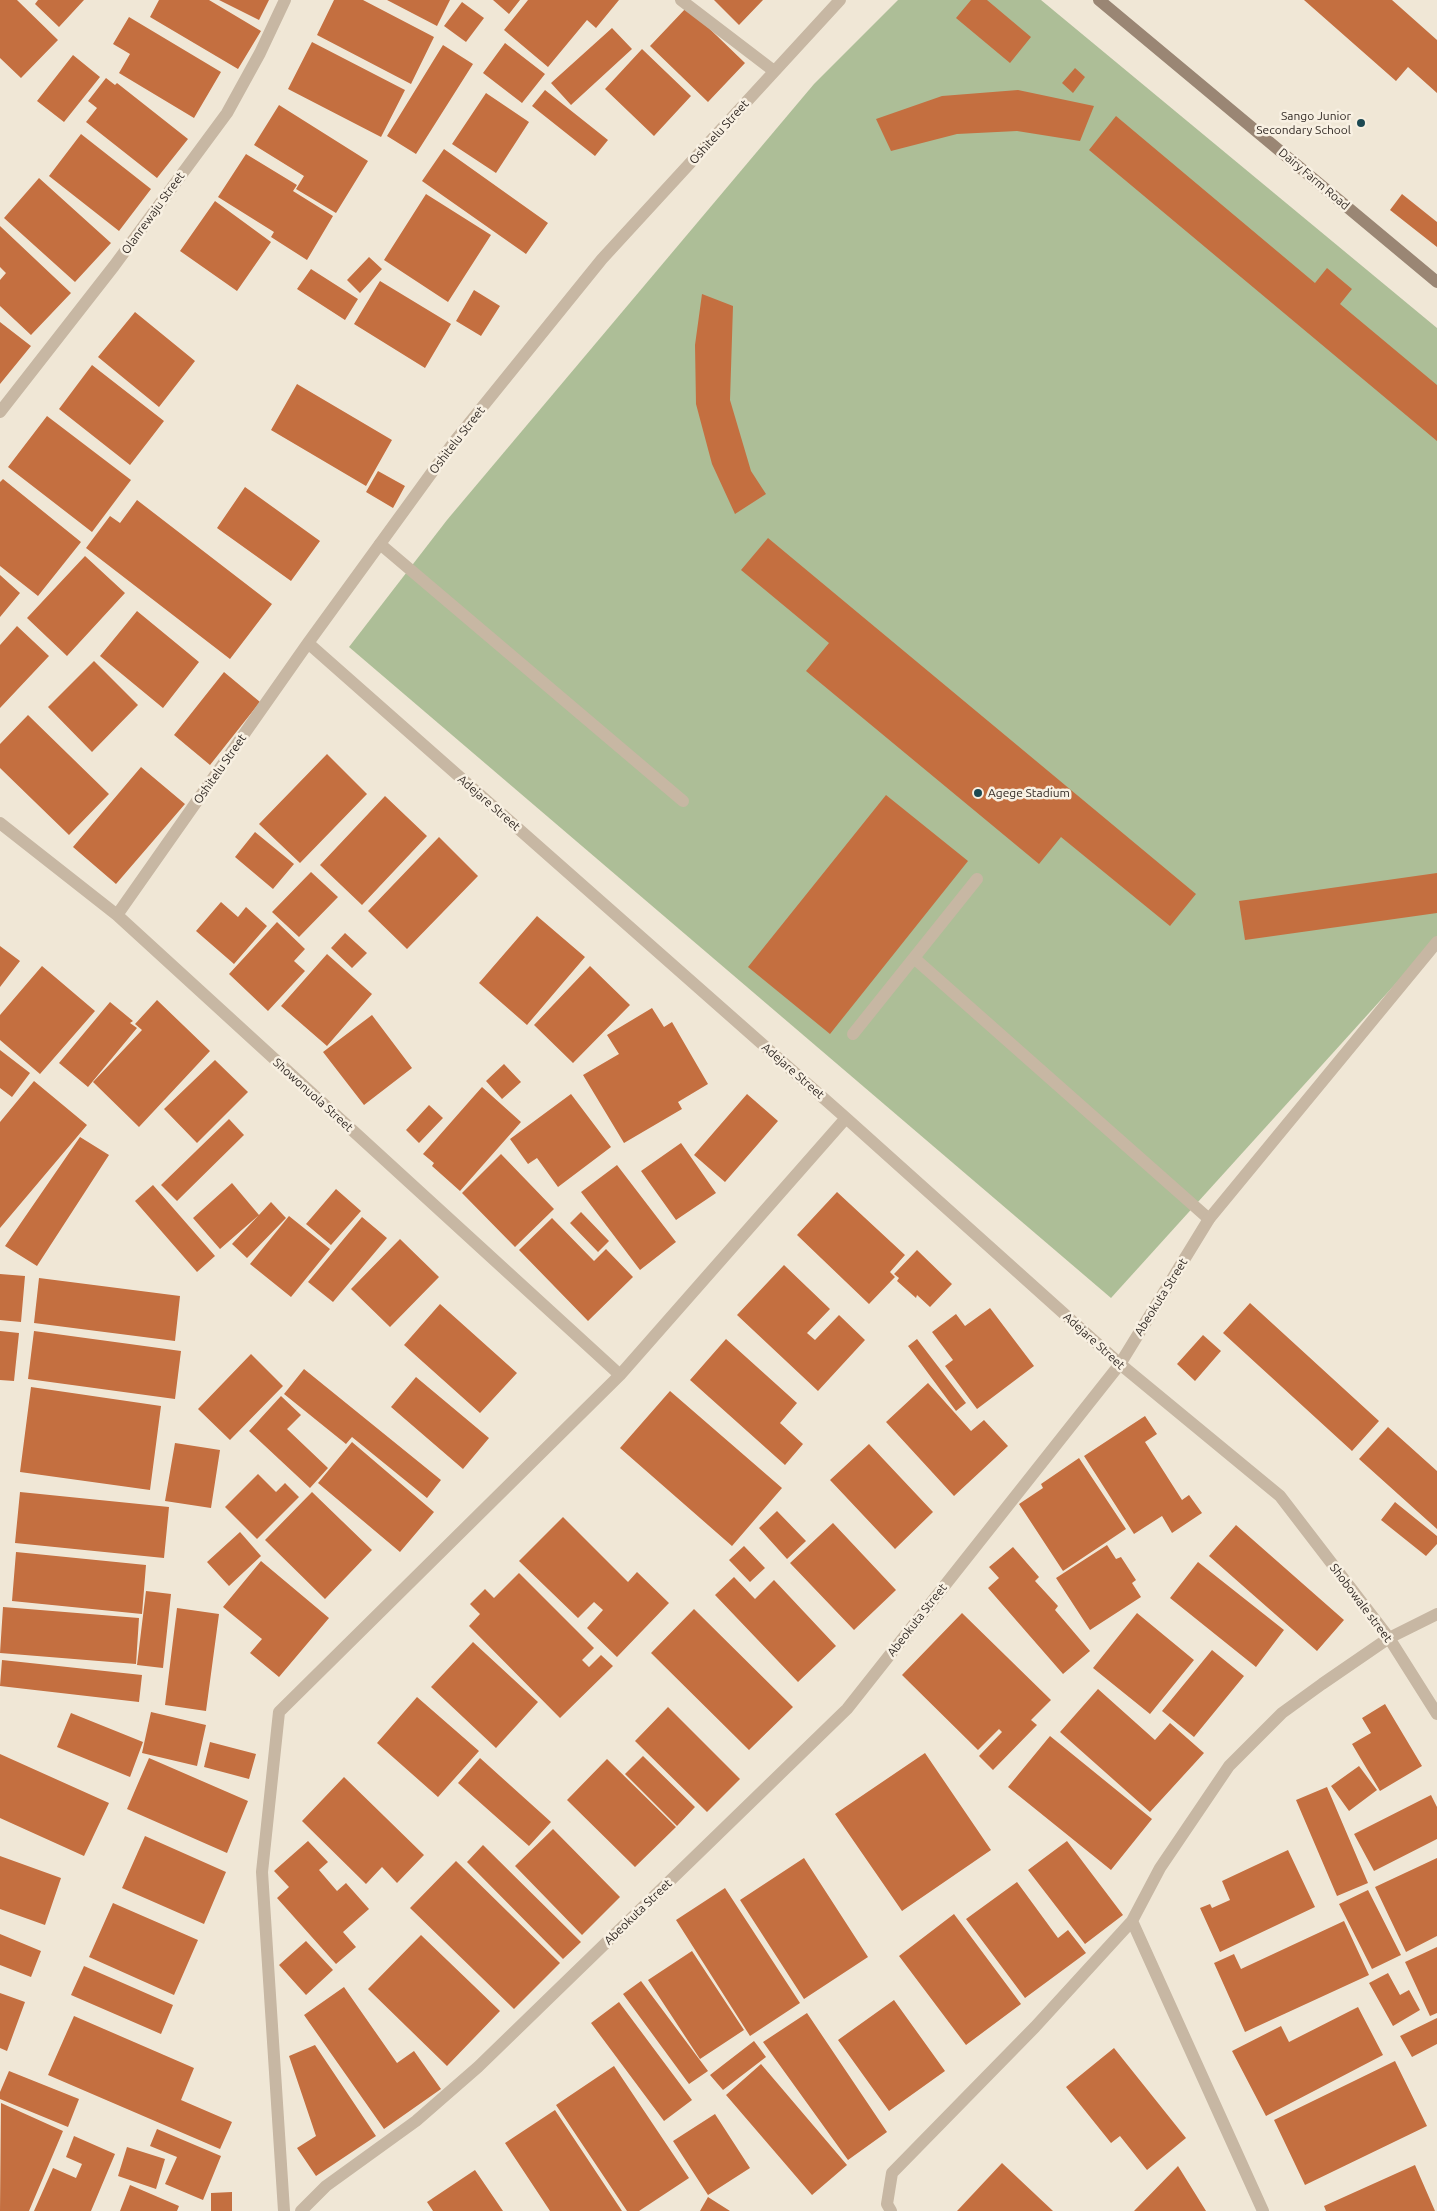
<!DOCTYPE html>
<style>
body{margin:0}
canvas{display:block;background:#f0e7d6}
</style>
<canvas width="1437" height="2211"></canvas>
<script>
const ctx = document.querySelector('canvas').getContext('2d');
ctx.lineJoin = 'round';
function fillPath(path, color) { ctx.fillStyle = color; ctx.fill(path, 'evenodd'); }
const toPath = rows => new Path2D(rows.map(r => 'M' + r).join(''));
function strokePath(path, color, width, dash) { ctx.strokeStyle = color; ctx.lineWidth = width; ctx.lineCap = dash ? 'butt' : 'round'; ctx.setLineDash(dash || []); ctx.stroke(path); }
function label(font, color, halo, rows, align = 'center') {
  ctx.font = font + ' Ubuntu,sans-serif'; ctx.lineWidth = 5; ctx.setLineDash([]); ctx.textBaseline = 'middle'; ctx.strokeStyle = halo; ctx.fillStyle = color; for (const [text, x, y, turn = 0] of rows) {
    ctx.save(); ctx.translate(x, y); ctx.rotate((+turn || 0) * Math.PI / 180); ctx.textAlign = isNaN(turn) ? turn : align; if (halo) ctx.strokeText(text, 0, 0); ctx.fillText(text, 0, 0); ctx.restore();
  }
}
const green = toPath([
 [898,0,1041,0,1437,328,1437,938,1111,1298,349,647,447,520,814,84]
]);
const building = toPath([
 [0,0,17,0,58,40,21,78,0,58],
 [38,0,84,0,59,27,35,4],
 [159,0,209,0,261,31,238,69,150,17],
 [219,0,269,0,259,20],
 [334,0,363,0,434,37,411,84,317,35],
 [387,0,450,0,437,26],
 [493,0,520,0,509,14],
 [528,0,619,0,596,28,587,20,548,67,504,30],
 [714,0,763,0,739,25],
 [971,0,987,0,1031,37,1010,63,956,18],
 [1304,0,1392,0,1437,40,1437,93,1408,67,1396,81],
 [462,2,484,18,466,42,444,26],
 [687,7,745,63,708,102,650,46],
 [129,17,221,72,194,118,119,73,130,54,113,44],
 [612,28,632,49,571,105,551,83],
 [312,42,405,90,381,137,288,89],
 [505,43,545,74,522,103,483,73],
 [443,45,473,64,416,154,387,136],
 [642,49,691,96,654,136,605,89],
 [73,55,100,77,64,122,37,101],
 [1075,68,1085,77,1073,93,1062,83],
 [106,78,115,85,117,83,188,139,157,178,86,122,97,108,88,101],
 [545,90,608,140,595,156,532,106],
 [1018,90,1094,106,1080,141,1017,131,957,134,891,151,876,119,942,96],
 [486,93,529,122,496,173,452,144],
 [279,105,368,161,336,213,296,189,304,176,254,145],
 [1116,116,1315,283,1327,268,1352,289,1340,304,1437,385,1437,441,1089,150],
 [81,134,151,189,119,231,49,176],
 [444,149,548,223,526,254,422,181],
 [246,154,297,185,293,191,333,216,307,260,271,237,274,232,218,197],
 [39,178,111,243,75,282,4,218],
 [426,194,491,235,448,302,384,260],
 [1402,194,1437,222,1437,247,1390,210],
 [215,201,271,242,237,291,180,251],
 [0,226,71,293,31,335,0,306,0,280,6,273,0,267],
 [369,257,382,269,360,293,347,280],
 [311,269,358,299,345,320,297,289],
 [380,281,451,324,425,368,354,324],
 [474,290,500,306,481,336,456,321],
 [702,294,733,306,730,400,751,471,766,494,735,514,712,464,696,404,695,345],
 [135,312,195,361,159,407,98,357],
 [0,322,31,346,0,384],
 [92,365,164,421,130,465,59,409],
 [297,384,392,440,366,486,271,430],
 [47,416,131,480,92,532,8,467],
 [378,471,405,486,393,508,366,492],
 [3,479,81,542,38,596,0,566,0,482],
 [245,487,320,541,291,581,217,528],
 [137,500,272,604,230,659,86,548,110,516,120,523],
 [768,538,1196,894,1170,926,1061,837,1039,864,806,671,829,643,741,570],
 [85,556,125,593,67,656,27,618],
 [0,575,20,593,0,617],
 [137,611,199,662,163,708,100,656],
 [17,626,49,656,0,708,0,645],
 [94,661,138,705,92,752,48,707],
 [224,672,260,702,210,765,174,735],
 [28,715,109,794,69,835,0,768,0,744],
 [327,754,367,794,300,863,259,824],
 [141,767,185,804,116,884,73,847],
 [886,795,968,861,830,1034,748,967],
 [385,796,427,836,362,905,320,865],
 [255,832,294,864,273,889,235,857],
 [439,837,478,876,407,949,368,911],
 [311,872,338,897,299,937,272,912],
 [1437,873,1437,913,1245,940,1239,901],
 [221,902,238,917,246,907,267,926,234,964,196,931],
 [537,916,585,957,527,1025,479,983],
 [277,922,305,949,294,961,305,971,268,1011,229,974],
 [345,933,367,953,352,968,331,948],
 [0,946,20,961,0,987],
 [327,954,372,994,327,1046,281,1006],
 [42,966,95,1011,40,1074,0,1040,0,1015],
 [590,966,630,1005,573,1063,534,1025],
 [157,1000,210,1051,139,1127,93,1082,142,1030,135,1024],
 [110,1002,133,1021,130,1023,137,1028,88,1087,59,1063],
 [652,1008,664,1027,672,1022,708,1084,678,1102,682,1109,624,1143,583,1075,619,1054,607,1035],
 [372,1015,412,1068,364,1105,323,1052],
 [0,1050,30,1073,12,1097,0,1088],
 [215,1060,248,1092,197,1143,164,1109],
 [504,1064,521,1082,502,1099,486,1081],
 [34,1081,87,1125,0,1228,0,1122],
 [482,1087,521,1122,460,1191,432,1166,434,1163,423,1154],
 [571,1094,611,1147,558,1187,537,1158,528,1164,510,1139],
 [747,1094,778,1121,725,1182,694,1155],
 [429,1105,443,1118,419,1143,406,1130],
 [229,1119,244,1135,177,1201,161,1185],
 [80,1137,109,1155,37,1266,5,1246],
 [681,1143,716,1193,676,1220,641,1171],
 [501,1154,554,1209,515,1247,462,1193],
 [617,1165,676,1242,640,1270,581,1192],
 [232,1183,259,1215,220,1249,193,1218],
 [153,1185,215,1256,197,1272,135,1201],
 [336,1189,361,1211,331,1245,306,1224],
 [837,1192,905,1255,890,1272,895,1277,869,1304,797,1235],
 [271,1202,286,1218,247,1258,232,1244],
 [581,1212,609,1241,598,1252,570,1223],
 [289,1216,330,1249,291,1297,250,1264],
 [362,1217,387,1238,333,1302,308,1282],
 [552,1218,594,1261,606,1249,633,1277,588,1321,519,1250],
 [400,1239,439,1277,390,1327,351,1289],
 [917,1250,952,1284,930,1307,917,1295,916,1298,897,1281,899,1278,894,1274],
 [784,1265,830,1309,807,1333,815,1340,839,1315,865,1340,818,1391,737,1315],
 [0,1274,25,1276,21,1322,0,1320],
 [39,1278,180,1296,175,1341,34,1323],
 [1250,1303,1379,1421,1352,1451,1223,1333],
 [440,1304,517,1373,480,1413,404,1345],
 [990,1308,1034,1366,977,1409,945,1366,953,1360,932,1332,956,1314,965,1326],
 [0,1331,19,1333,14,1381,0,1380],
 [34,1331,181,1351,175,1399,28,1379],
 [1203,1335,1221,1351,1195,1381,1177,1364],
 [726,1339,797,1403,780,1423,803,1444,785,1465,690,1380],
 [917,1339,966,1403,956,1411,908,1346],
 [251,1354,283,1386,230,1440,198,1409],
 [304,1369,441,1480,427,1498,352,1437,346,1444,284,1394],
 [416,1377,489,1438,463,1469,391,1407],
 [928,1383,971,1431,984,1420,1008,1446,954,1496,886,1422],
 [31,1387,161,1406,150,1490,20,1472],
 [670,1391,782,1488,732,1546,620,1448],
 [281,1396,301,1415,287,1429,328,1468,310,1488,249,1431],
 [1145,1416,1157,1434,1145,1442,1182,1500,1189,1495,1202,1513,1172,1533,1162,1516,1134,1534,1084,1456],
 [1388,1427,1437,1471,1437,1529,1359,1459],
 [352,1442,434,1512,400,1552,318,1483],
 [175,1443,220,1450,211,1508,165,1501],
 [869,1444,933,1512,895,1549,830,1480],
 [1079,1458,1126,1529,1063,1571,1019,1504,1043,1488,1041,1484],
 [258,1474,276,1492,285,1483,299,1497,257,1539,225,1507],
 [20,1492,169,1507,164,1558,15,1543],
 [312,1492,372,1550,325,1599,265,1540],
 [1395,1502,1437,1536,1437,1544,1426,1556,1381,1520],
 [777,1511,806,1541,787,1559,759,1528],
 [563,1517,628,1582,637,1572,669,1603,617,1657,587,1628,603,1610,594,1602,578,1618,519,1561],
 [833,1523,896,1590,854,1630,790,1563],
 [1236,1525,1344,1620,1317,1651,1209,1556],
 [240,1532,261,1556,229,1586,207,1562],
 [1107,1545,1116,1559,1121,1557,1136,1580,1132,1583,1141,1597,1090,1630,1056,1578],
 [744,1546,765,1568,750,1582,729,1560],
 [1013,1547,1039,1577,1035,1581,1058,1606,1055,1610,1090,1651,1063,1674,988,1588,999,1578,989,1567],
 [16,1552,146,1565,142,1614,12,1601],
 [261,1561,329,1618,279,1677,250,1653,262,1639,223,1607],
 [1198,1562,1284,1630,1256,1667,1170,1598],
 [519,1573,594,1648,582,1660,589,1667,601,1655,613,1666,560,1718,469,1626,480,1614,470,1604,485,1589,494,1598],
 [734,1577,755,1599,774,1580,836,1646,798,1682,715,1595],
 [146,1591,171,1594,163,1668,137,1665],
 [3,1607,139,1618,136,1664,0,1653],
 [177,1608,219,1614,206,1711,165,1705],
 [694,1609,793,1707,749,1750,651,1653],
 [962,1613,1051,1700,1031,1720,1037,1725,993,1770,979,1756,1002,1732,999,1729,978,1750,902,1675],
 [1137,1613,1194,1660,1150,1714,1093,1668],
 [473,1642,538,1702,496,1748,431,1687],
 [1212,1650,1244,1676,1194,1737,1162,1711],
 [2,1660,142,1675,139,1702,0,1686],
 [1098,1689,1155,1740,1170,1723,1204,1753,1150,1812,1060,1732],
 [417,1697,479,1751,438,1797,377,1743],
 [1385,1704,1422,1766,1380,1791,1352,1744,1371,1733,1362,1718],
 [668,1707,740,1779,707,1812,635,1741],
 [151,1712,206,1725,197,1766,142,1753],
 [71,1713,143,1742,130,1777,57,1747],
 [1050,1736,1152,1819,1111,1870,1008,1787],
 [210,1742,256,1754,249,1779,204,1767],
 [925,1753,991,1850,902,1911,835,1814],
 [0,1754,109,1803,84,1856,0,1818],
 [643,1756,695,1807,677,1826,625,1774],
 [149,1758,248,1801,227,1853,127,1809],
 [480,1758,551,1822,529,1846,458,1783],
 [607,1759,676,1827,635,1867,567,1800],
 [1359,1766,1377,1790,1349,1811,1331,1786],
 [344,1777,424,1855,397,1883,382,1867,366,1884,302,1821],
 [1327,1787,1368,1883,1337,1896,1296,1800],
 [1431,1795,1437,1807,1437,1839,1374,1871,1354,1834],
 [553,1829,620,1897,582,1935,515,1866],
 [145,1836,226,1872,204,1924,122,1888],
 [308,1841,328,1862,319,1870,337,1891,346,1883,369,1909,343,1932,356,1947,336,1964,277,1898,289,1887,274,1871],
 [1067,1841,1123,1915,1085,1944,1028,1870],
 [483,1845,581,1942,563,1959,467,1862],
 [1288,1850,1315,1907,1220,1952,1200,1908,1210,1904,1212,1908,1230,1900,1222,1881],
 [0,1856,61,1878,45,1925,0,1909],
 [804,1858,868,1957,804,1999,740,1900],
 [1437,1858,1437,1936,1406,1952,1375,1887],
 [456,1861,560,1963,514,2009,410,1908],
 [1017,1882,1058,1938,1068,1930,1086,1953,1025,1998,966,1919],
 [725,1888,800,2003,750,2036,676,1920],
 [1368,1890,1401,1955,1372,1969,1339,1904],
 [113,1903,198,1940,174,1995,89,1957],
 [954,1914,1021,2004,966,2045,899,1956],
 [1344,1921,1369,1975,1245,2032,1214,1963,1234,1954,1241,1969],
 [0,1934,41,1951,31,1977,0,1965],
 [421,1935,500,2011,447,2066,368,1989],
 [306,1941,333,1970,306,1995,279,1965],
 [1437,1947,1437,2013,1430,2016,1405,1962],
 [692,1951,744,2030,700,2059,648,1980],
 [84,1966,173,2005,161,2034,71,1995],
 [1388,1973,1400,1995,1409,1990,1420,2010,1393,2026,1369,1983],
 [641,1981,708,2071,689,2084,623,1994],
 [344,1987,397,2063,414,2051,441,2089,384,2129,304,2015],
 [0,1993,25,2002,7,2051,0,2048],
 [894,2000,945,2071,889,2111,838,2040],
 [619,2002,692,2100,664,2121,591,2023],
 [1358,2007,1383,2055,1266,2116,1232,2051,1281,2026,1289,2042],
 [807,2013,887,2132,848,2160,763,2042],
 [74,2016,194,2068,181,2100,232,2122,220,2149,48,2075],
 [1437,2018,1437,2044,1412,2057,1400,2036],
 [754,2041,766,2057,723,2090,710,2075],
 [315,2045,376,2136,316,2176,297,2148,316,2136,289,2056],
 [1114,2048,1186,2138,1147,2170,1120,2136,1111,2143,1066,2087],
 [1395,2061,1427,2126,1305,2185,1274,2120],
 [761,2064,847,2165,812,2195,726,2095],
 [614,2066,689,2178,639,2211,627,2211,556,2105],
 [9,2071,79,2099,68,2127,0,2099,0,2092],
 [1,2103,63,2131,29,2211,0,2211],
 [555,2110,622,2211,550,2211,505,2143],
 [715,2114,750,2168,708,2195,673,2141],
 [157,2129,221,2156,203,2200,165,2184,177,2157,150,2146],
 [74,2136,115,2154,91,2211,34,2211,53,2168,76,2178,82,2164,66,2157],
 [127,2147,165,2159,156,2189,118,2176],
 [1002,2163,1053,2211,957,2211],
 [1415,2165,1435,2211,1326,2211,1324,2206],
 [1178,2166,1206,2211,1134,2211],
 [475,2170,503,2211,433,2211,427,2202],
 [130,2185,179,2206,177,2211,120,2211],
 [232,2192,232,2211,211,2211,211,2193],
 [708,2197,730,2211,700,2211]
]);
const lane = toPath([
 [380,544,683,801],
 [914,958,1209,1219],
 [853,1034,977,879]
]);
const street = toPath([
 [681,0,774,71],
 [0,412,114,266,227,113,260,53,285,0],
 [308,643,846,1118,1120,1364,1280,1496,1389,1638,1437,1714],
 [0,823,117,915,620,1375],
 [117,915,308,643,454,442,602,259,840,0],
 [1132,1921,1263,2211],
 [284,2211,262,1872,279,1712,620,1375,846,1118],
 [301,2211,326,2186,416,2121,478,2067,847,1709,1120,1364,1209,1219,1437,942],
 [891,2211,887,2204,892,2173,1035,2027,1132,1921,1160,1868,1229,1766,1282,1713,1322,1684,1389,1638,1437,1614]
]);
const secondary = toPath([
 [1099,0,1437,282]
]);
const markers = [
 [1361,123,5,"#1c4952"],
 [978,793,5,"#1c4952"]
];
const poiNames = [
 ["Sango Junior",1351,116],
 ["Secondary School",1351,130],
 ["Agege Stadium",988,793,"left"]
];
const streetNames = [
 ["Oshitelu Street",719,132,-48],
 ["Dairy Farm Road",1314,179,40],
 ["Olanrewaju Street",153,213,-54],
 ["Oshitelu Street",457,440,-52],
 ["Oshitelu Street",220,769,-55],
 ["Adejare Street",489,803,41],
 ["Adejare Street",793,1071,41],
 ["Showonuola Street",313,1095,42],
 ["Abeokuta Street",1161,1297,-58],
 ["Adejare Street",1094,1341,42],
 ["Shobowale street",1361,1603,53],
 ["Abeokuta Street",917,1620,-52],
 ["Abeokuta Street",638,1912,-44]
];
fillPath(green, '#adbe97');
fillPath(building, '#c46f40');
strokePath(lane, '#c7b7a3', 12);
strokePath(street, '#c7b7a3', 12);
strokePath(secondary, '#9a8674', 12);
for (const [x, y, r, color] of markers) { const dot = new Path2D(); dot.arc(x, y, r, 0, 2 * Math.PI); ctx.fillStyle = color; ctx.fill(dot); strokePath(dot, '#f8f0e2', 2); }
label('12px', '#322a25', '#f8f0e2', poiNames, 'right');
label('12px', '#322a25', '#f8f0e2', streetNames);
</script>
